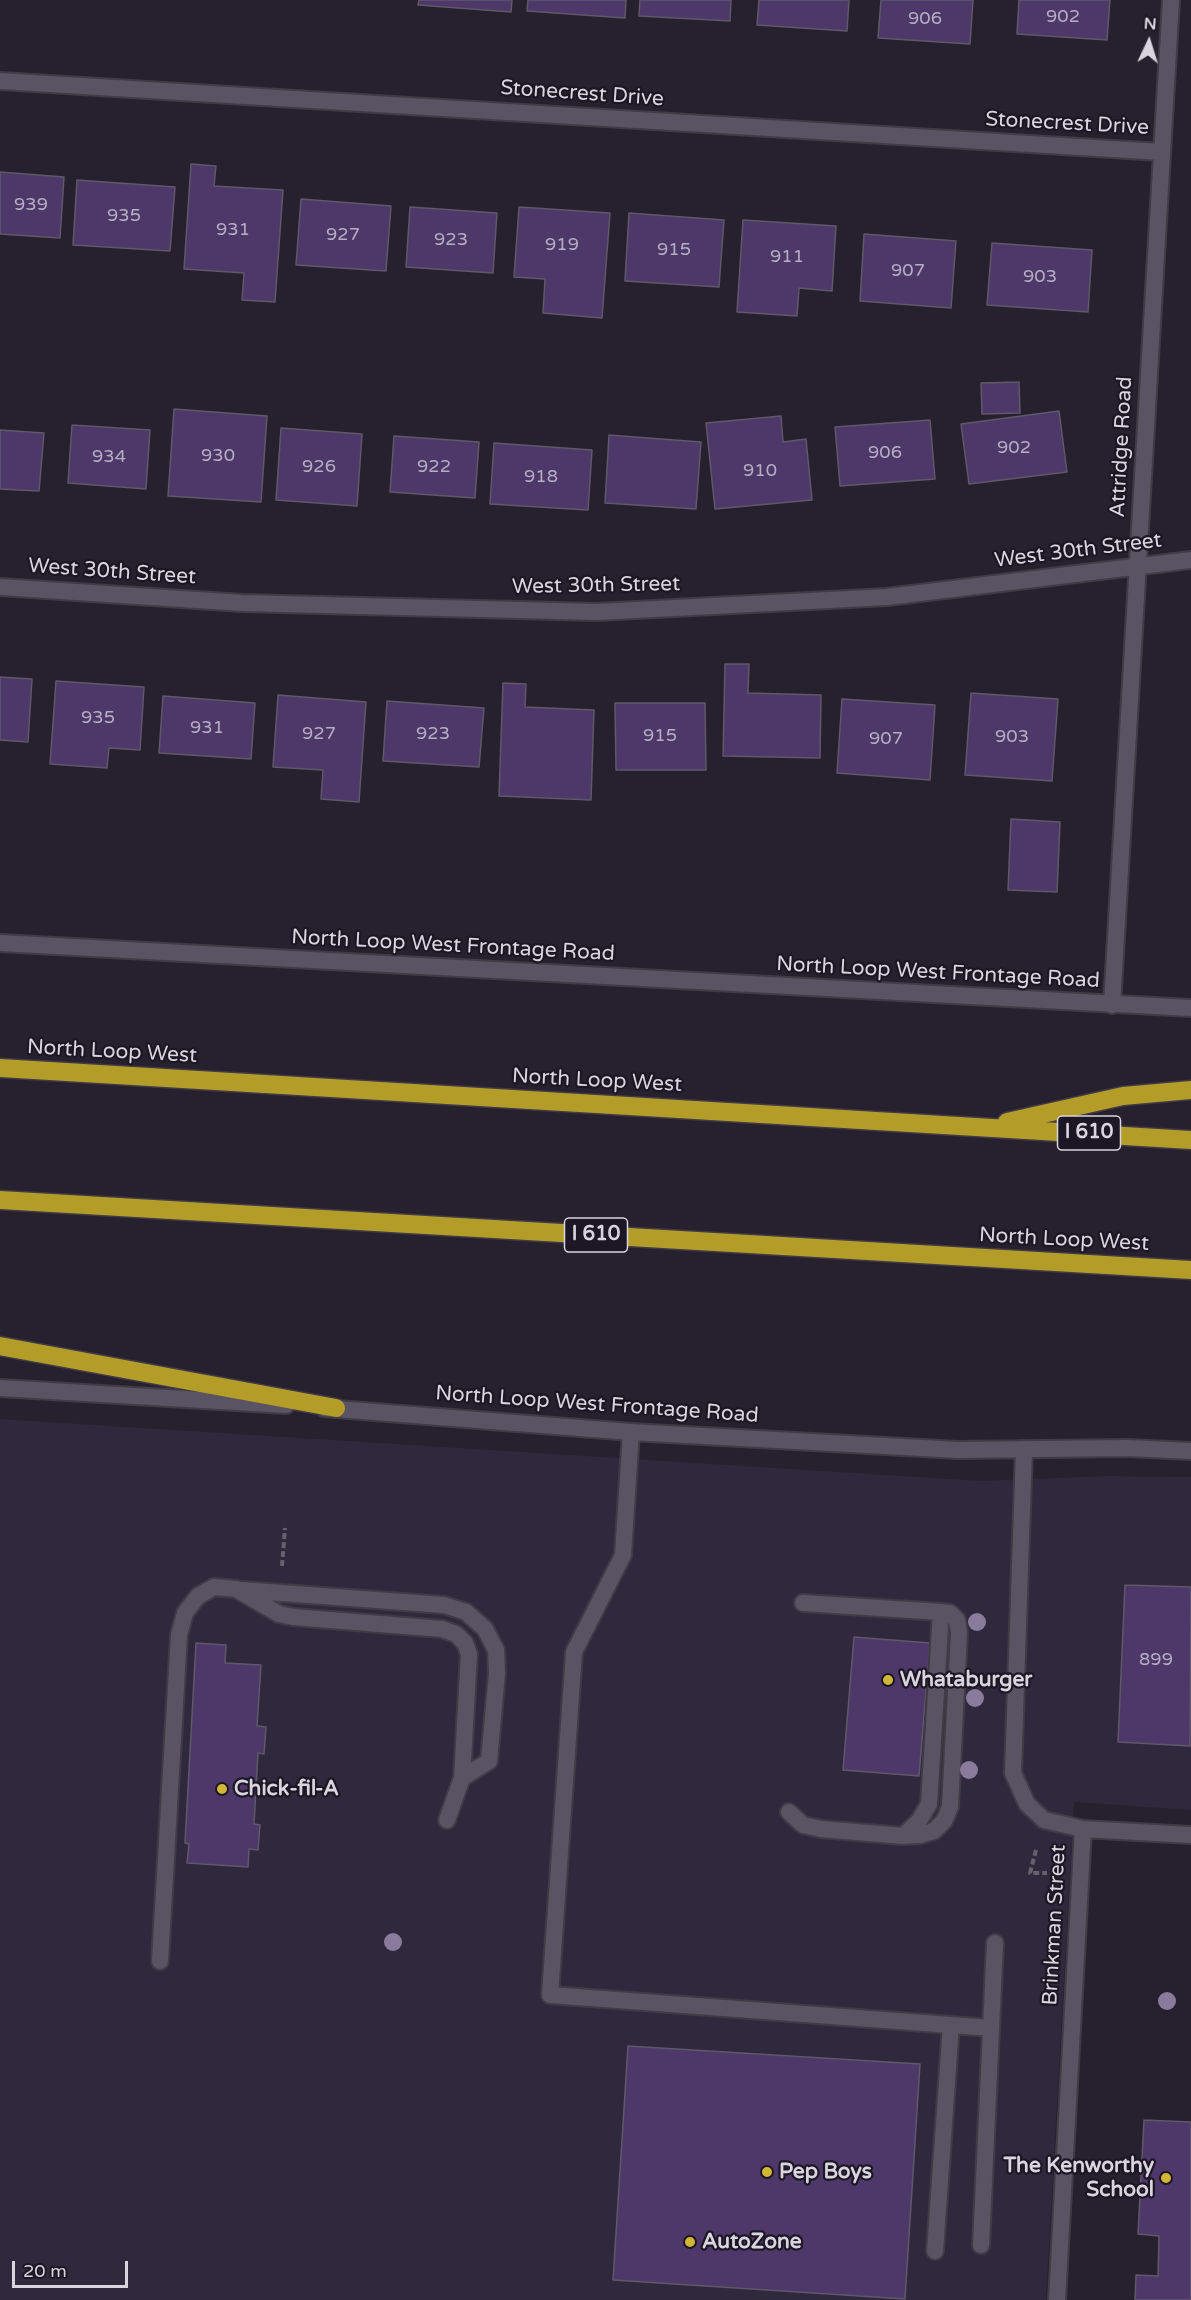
<!DOCTYPE html>
<style>
body{margin:0}
#map{position:relative;width:1191px;height:2300px;overflow:hidden;background:#27212f;font-family:"Varela Round",sans-serif}
canvas{display:block}
.north{position:absolute;left:1119px;top:12px;width:60px;height:60px;-webkit-text-stroke:4px #1d1725;paint-order:stroke;rotate:4deg;font-size:16px;font-weight:700;line-height:24px;text-align:center;color:#d9d5df}
.north::after{content:'';display:block;margin:auto;width:21px;height:27px;background:#d9d5df;clip-path:polygon(50% 0,100% 100%,50% 72%,0 100%)}
.scale{position:absolute;left:12px;top:2261px;width:116px;height:27px;box-sizing:border-box;border:3px solid #d9d5df;border-top:0;padding-left:8px;font-size:18px;line-height:21px;white-space:nowrap;color:#d9d5df;-webkit-text-stroke:4px #1d1725;paint-order:stroke}
</style>
<div id="map">
<canvas width="1191" height="2300"></canvas>
<div class="north">N</div>
<div class="scale">20 m</div>
</div>
<script>
const ctx = document.querySelector('canvas').getContext('2d');
ctx.lineJoin = 'round';
function fillPath(path, color) { ctx.fillStyle = color; ctx.fill(path, 'evenodd'); }
const toPath = rows => new Path2D(rows.map(r => 'M' + r).join(''));
function strokePath(path, color, width, dash) { ctx.strokeStyle = color; ctx.lineWidth = width; ctx.lineCap = dash ? 'butt' : 'round'; ctx.setLineDash(dash || []); ctx.stroke(path); }
function label(font, color, halo, rows, align = 'center') {
  ctx.font = font + ' "Varela Round",sans-serif'; ctx.lineWidth = 4.5; ctx.setLineDash([]); ctx.textBaseline = 'middle'; ctx.strokeStyle = halo; ctx.fillStyle = color; for (const [text, x, y, turn = 0] of rows) {
    ctx.save(); ctx.translate(x, y); ctx.rotate((+turn || 0) * Math.PI / 180); ctx.textAlign = isNaN(turn) ? turn : align; if (halo) ctx.strokeText(text, 0, 0); ctx.fillText(text, 0, 0); ctx.restore();
  }
}
const built = toPath([
 [0,1419,981,1481,1106,1476,1191,1477,1191,1810,1074,1802,1046,2300,0,2300]
]);
const building = toPath([
 [419,0,512,0,511,12,418,5,419,0],
 [528,0,626,0,625,18,527,11,528,0],
 [640,0,731,0,730,21,639,16,640,0],
 [759,0,849,0,847,31,757,25,759,0],
 [881,0,973,0,970,44,878,38,881,0],
 [1019,0,1110,0,1107,40,1017,34,1019,0],
 [191,164,216,166,214,186,283,190,275,302,242,300,244,273,184,269,191,164],
 [0,172,64,177,60,238,0,234,0,172],
 [77,180,175,187,170,251,73,245,77,180],
 [301,199,391,206,386,271,296,265,301,199],
 [410,207,497,213,493,273,406,267,410,207],
 [519,207,610,213,602,318,543,313,545,279,514,277,519,207],
 [629,213,724,220,719,287,625,281,629,213],
 [743,220,836,226,832,291,799,288,797,316,737,312,743,220],
 [864,234,956,241,951,308,860,301,864,234],
 [992,243,1092,250,1088,312,987,305,992,243],
 [1019,382,1020,413,982,414,981,383,1019,382],
 [174,409,267,416,261,502,168,496,174,409],
 [1059,411,1067,472,969,484,961,424,1059,411],
 [781,416,783,442,806,439,812,500,715,509,706,423,781,416],
 [930,420,935,479,840,486,835,427,930,420],
 [72,425,150,430,146,489,68,483,72,425],
 [281,428,362,434,357,506,276,500,281,428],
 [0,430,44,433,39,491,0,489,0,430],
 [609,435,701,442,696,509,605,503,609,435],
 [394,436,479,442,475,498,390,492,394,436],
 [494,443,592,450,588,510,490,504,494,443],
 [725,664,749,664,748,693,821,695,820,758,723,756,725,664],
 [0,677,32,679,28,742,0,740,0,677],
 [56,681,144,687,140,750,109,748,107,768,50,764,56,681],
 [503,683,526,684,525,707,594,710,591,800,499,796,503,683],
 [971,693,1058,699,1052,781,965,775,971,693],
 [278,695,366,702,359,802,321,799,323,770,273,767,278,695],
 [163,696,255,703,251,759,159,753,163,696],
 [842,699,935,705,930,780,837,773,842,699],
 [387,701,484,708,479,767,383,761,387,701],
 [615,703,705,703,706,770,616,770,615,703],
 [1011,819,1060,822,1057,892,1008,890,1011,819],
 [1125,1585,1191,1587,1190,1746,1118,1742,1125,1585],
 [854,1637,930,1643,919,1776,843,1770,854,1637],
 [196,1643,226,1645,225,1663,261,1665,257,1726,266,1727,264,1754,258,1753,254,1824,260,1825,258,1850,249,1849,248,1867,187,1863,189,1844,185,1843,196,1643],
 [628,2046,920,2064,905,2299,613,2280,628,2046],
 [1144,2120,1191,2122,1191,2300,1135,2300,1136,2275,1158,2276,1159,2236,1138,2234,1144,2120]
]);
const path = toPath([
 [282,1566,285,1528],
 [1036,1850,1030,1873,1047,1873]
]);
const service = toPath([
 [631,1432,623,1555,574,1652,550,1995,991,2028],
 [241,1590,444,1605,466,1612,485,1629,496,1650,497,1673,489,1761,462,1778],
 [789,1812,803,1825,821,1829,903,1836,919,1821,929,1804,941,1612,803,1603],
 [903,1836,920,1835,934,1831,944,1821,950,1807,959,1633,957,1620,950,1613,941,1612],
 [160,1961,179,1635,185,1613,198,1596,214,1587,236,1589,279,1614,293,1617,442,1629,456,1634,465,1643,469,1654,462,1778,447,1820],
 [981,2245,995,1943],
 [935,2251,951,2025]
]);
const minor = toPath([
 [0,81,1161,152],
 [0,587,243,603,597,612,887,597,1191,560],
 [1112,1005,1171,0],
 [1024,1449,1013,1773,1027,1804,1044,1820,1083,1829,1191,1835],
 [1057,2300,1083,1829]
]);
const secondary = toPath([
 [0,943,1191,1008],
 [0,1388,286,1405],
 [324,1408,631,1432,958,1450,1127,1448,1191,1451]
]);
const motorway = toPath([
 [0,1068,1191,1140],
 [1007,1122,1123,1096,1191,1090],
 [0,1200,1191,1270],
 [0,1346,336,1408]
]);
const trees = [
 [977,1622],
 [975,1698],
 [969,1770],
 [393,1942],
 [1167,2001]
];
const markers = [
 [888,1680,6,"#d2b736"],
 [222,1789,6,"#d2b736"],
 [767,2172,6,"#d2b736"],
 [1166,2178,6,"#d2b736"],
 [690,2242,6,"#d2b736"]
];
const numberNames = [
 ["902",1063,17],
 ["906",925,19],
 ["939",31,205],
 ["935",124,216],
 ["931",233,230],
 ["927",343,235],
 ["923",451,240],
 ["919",562,245],
 ["915",674,250],
 ["911",787,257],
 ["907",908,271],
 ["903",1040,277],
 ["902",1014,448],
 ["906",885,453],
 ["930",218,456],
 ["934",109,457],
 ["926",319,467],
 ["922",434,467],
 ["910",760,471],
 ["918",541,477],
 ["935",98,718],
 ["931",207,728],
 ["927",319,734],
 ["923",433,734],
 ["915",660,736],
 ["903",1012,737],
 ["907",886,739],
 ["899",1156,1660]
];
const shields = [
 [1089,1133,63],
 [596,1235,63]
];
const shieldNames = [
 ["I 610",1089,1133],
 ["I 610",596,1235]
];
const streetNames = [
 ["Stonecrest Drive",582,94,4],
 ["Stonecrest Drive",1067,124,3],
 ["Attridge Road",1122,447,-87],
 ["West 30th Street",1078,551,-7],
 ["West 30th Street",112,572,4],
 ["West 30th Street",596,586,-1],
 ["North Loop West Frontage Road",453,946,3],
 ["North Loop West Frontage Road",938,973,3],
 ["North Loop West",112,1052,3],
 ["North Loop West",597,1081,3],
 ["North Loop West",1064,1240,3],
 ["North Loop West Frontage Road",597,1405,4],
 ["Brinkman Street",1055,1925,-87]
];
const poiNames = [
 ["Whataburger",900,1680],
 ["Chick-fil-A",234,1789],
 ["The Kenworthy",1154,2166,"right"],
 ["School",1154,2190,"right"],
 ["Pep Boys",779,2172],
 ["AutoZone",702,2242]
];
fillPath(built, '#30283c');
fillPath(building, '#4e3869');
strokePath(building, '#5f5869', 1.5);
strokePath(service, '#403b47', 20);
strokePath(minor, '#403b47', 20);
strokePath(secondary, '#403b47', 20);
strokePath(motorway, '#403b47', 21);
strokePath(path, '#66616d', 4, [6, 3]);
strokePath(service, '#595363', 16);
strokePath(minor, '#595363', 16);
strokePath(secondary, '#595363', 16);
strokePath(motorway, '#b49c28', 18);
ctx.fillStyle = '#887b9c';
for (const [x, y] of trees) { ctx.beginPath(); ctx.arc(x, y, 9, 0, 2 * Math.PI); ctx.fill(); }
for (const [x, y, r, color] of markers) { const dot = new Path2D(); dot.arc(x, y, r, 0, 2 * Math.PI); ctx.fillStyle = color; ctx.fill(dot); strokePath(dot, '#1d1725', 2); }
label('18px', '#b6aec2', null, numberNames);
for (const [x, y, w] of shields) { const box = new Path2D(); box.roundRect(x - w / 2, y - 17, w, 34, 4.5); ctx.fillStyle = '#1d1725'; ctx.fill(box); strokePath(box, '#d9d5df', 1.5); }
label('bold 20px', '#d9d5df', null, shieldNames);
label('21px', '#d9d5df', '#1d1725', streetNames);
label('bold 21px', '#d9d5df', '#1d1725', poiNames, 'left');
</script>
